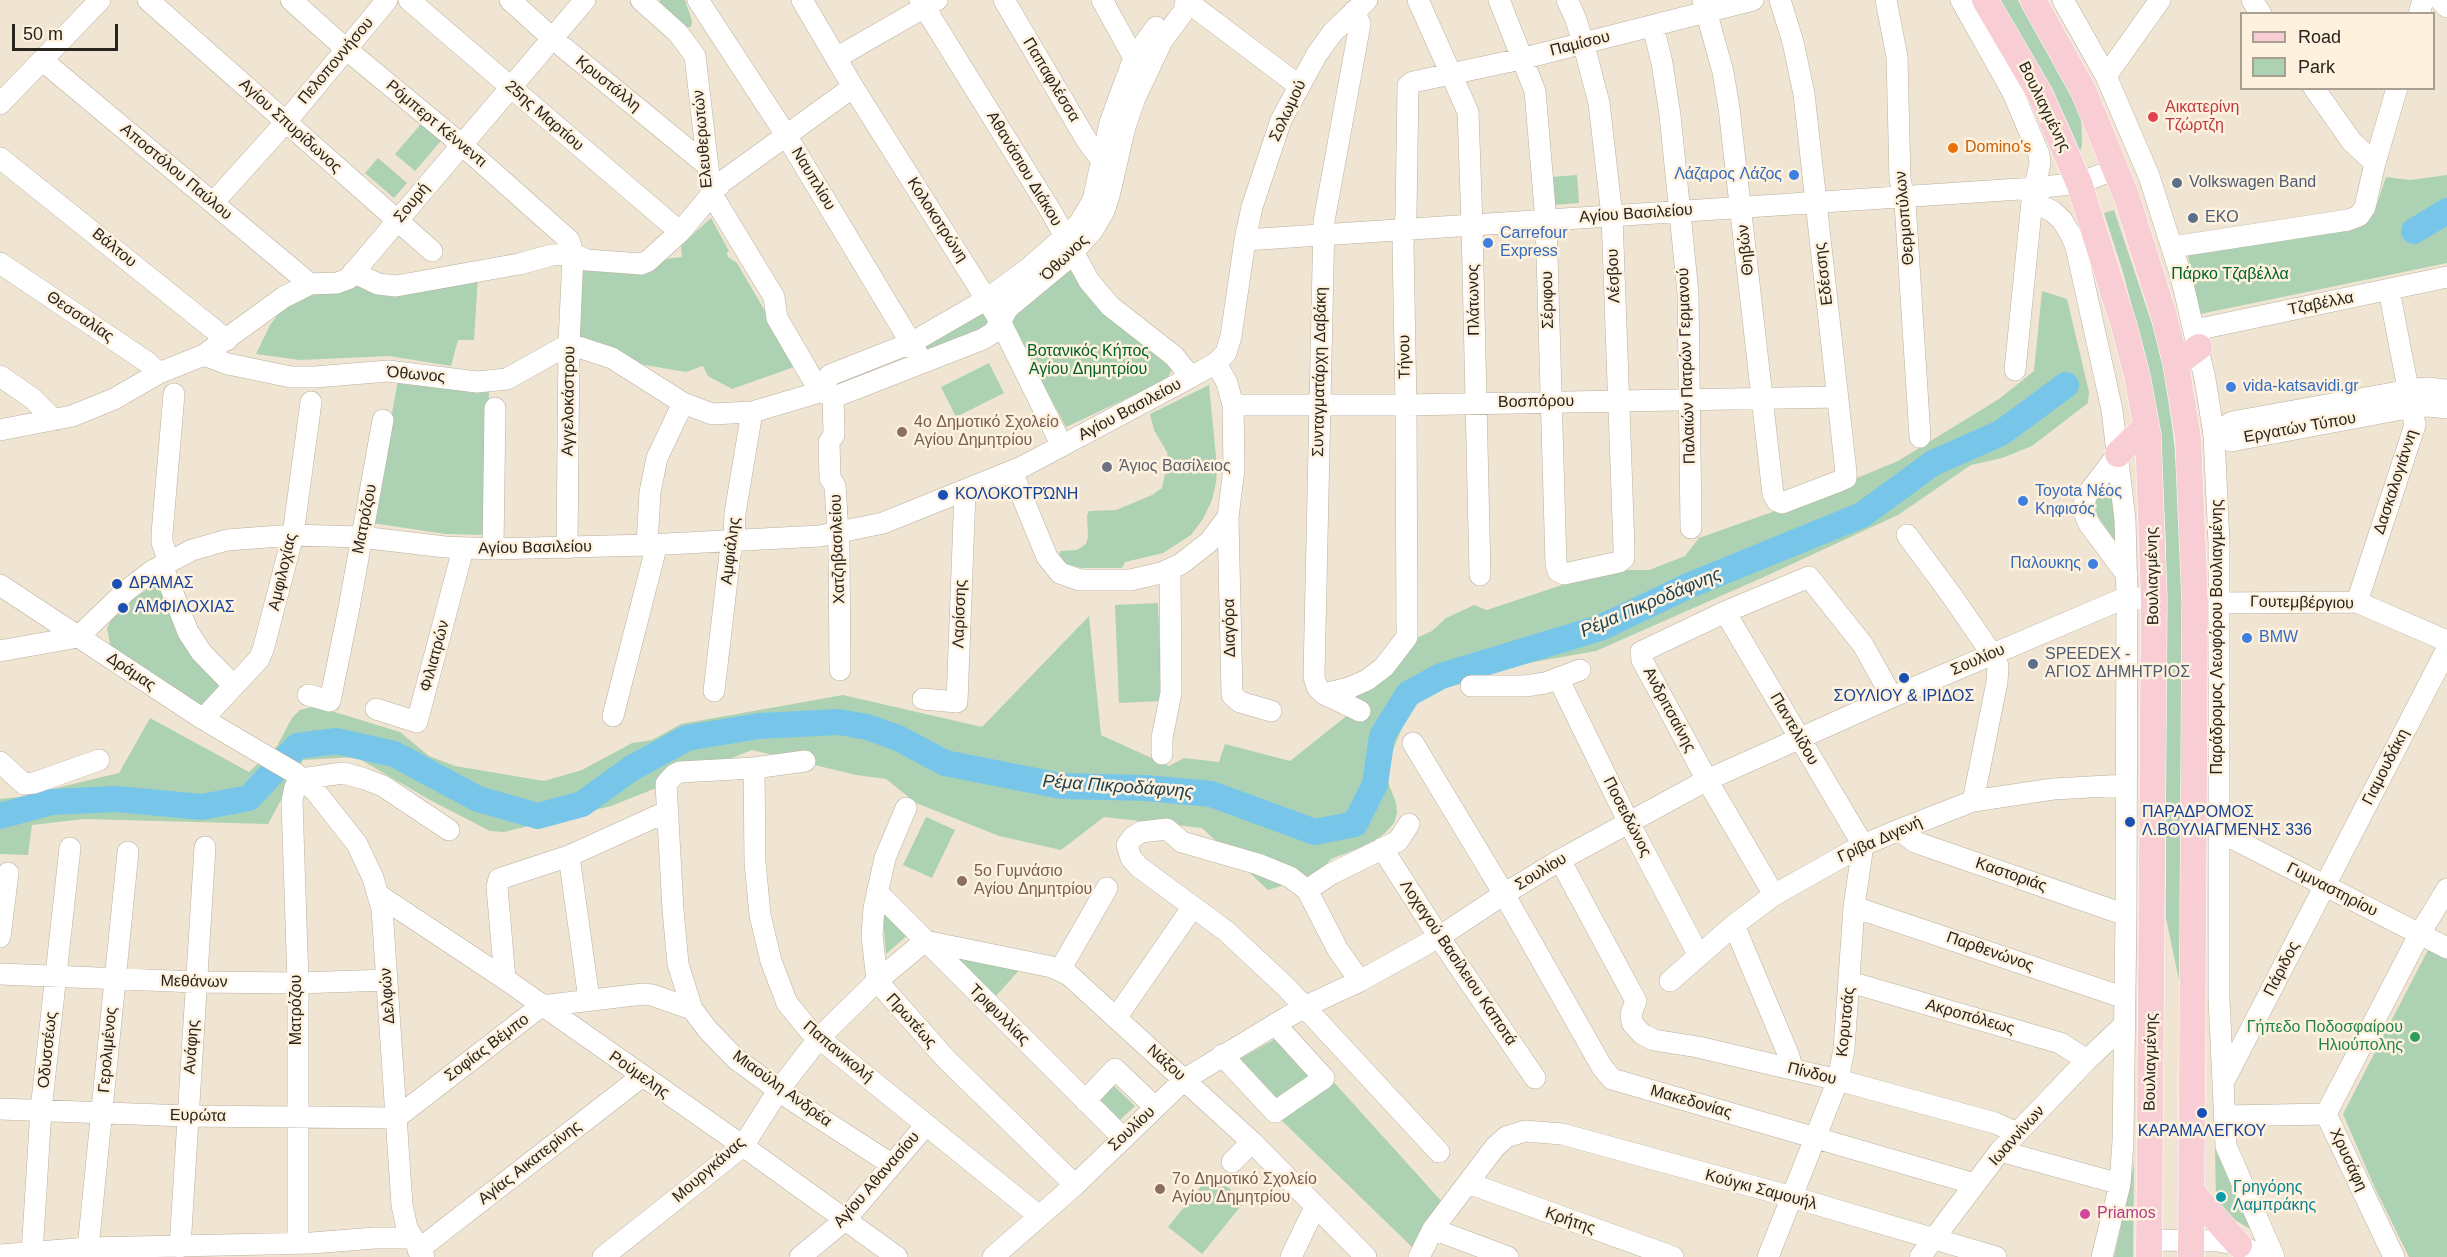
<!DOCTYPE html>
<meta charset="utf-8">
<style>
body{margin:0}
#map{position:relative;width:2447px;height:1257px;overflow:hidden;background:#f0e5d2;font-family:Helvetica,sans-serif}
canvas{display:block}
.legend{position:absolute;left:2240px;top:12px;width:195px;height:78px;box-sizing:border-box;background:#fef2df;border:2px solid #a9a092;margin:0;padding:8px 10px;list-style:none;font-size:18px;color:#29251e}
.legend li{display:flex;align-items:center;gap:12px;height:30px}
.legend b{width:30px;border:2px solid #a9a092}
.scale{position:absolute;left:12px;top:24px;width:106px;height:27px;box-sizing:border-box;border:3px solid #29251e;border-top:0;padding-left:8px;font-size:18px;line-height:21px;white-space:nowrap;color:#29251e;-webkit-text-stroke:4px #fef2df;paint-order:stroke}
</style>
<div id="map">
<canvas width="2447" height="1257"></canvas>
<ul class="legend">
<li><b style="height:8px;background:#f8cdd4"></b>Road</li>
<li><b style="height:16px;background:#add2b3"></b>Park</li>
</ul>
<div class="scale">50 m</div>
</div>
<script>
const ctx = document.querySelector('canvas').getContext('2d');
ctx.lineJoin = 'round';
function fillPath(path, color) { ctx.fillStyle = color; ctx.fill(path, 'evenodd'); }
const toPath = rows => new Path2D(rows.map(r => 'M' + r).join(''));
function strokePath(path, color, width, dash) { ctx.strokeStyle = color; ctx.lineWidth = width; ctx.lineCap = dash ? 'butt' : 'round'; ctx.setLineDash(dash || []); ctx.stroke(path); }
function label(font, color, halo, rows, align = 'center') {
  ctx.font = font + ' Helvetica,sans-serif'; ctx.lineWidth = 5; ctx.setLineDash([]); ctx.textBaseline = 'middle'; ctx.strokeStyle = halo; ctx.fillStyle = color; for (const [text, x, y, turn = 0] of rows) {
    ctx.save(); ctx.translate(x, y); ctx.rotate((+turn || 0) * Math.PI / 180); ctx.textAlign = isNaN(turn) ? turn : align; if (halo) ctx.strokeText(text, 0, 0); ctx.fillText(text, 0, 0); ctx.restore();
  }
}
const green = toPath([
 [660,0,685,0,692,21,691,27,687,27,660,3],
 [1999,0,2018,0,2051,57,2081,114,2082,146,2080,151,2066,119,2036,64],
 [421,124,441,141,415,171,395,154],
 [378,158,407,183,394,198,365,173],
 [1577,175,1579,203,1552,205,1550,177],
 [2447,175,2447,263,2200,314,2187,251,2368,220,2374,213,2386,177,2410,180],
 [2114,210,2161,351,2170,408,2183,523,2181,990,2166,918,2166,544,2162,476,2143,350,2123,272,2104,213],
 [711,218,729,251,727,253,728,257,737,263,797,366,732,389,708,376,703,366,686,372,627,362,577,338,581,269,682,257,681,245],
 [1071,271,1171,363,1172,370,1166,380,1066,427,1024,348,1010,317,1064,272],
 [478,277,474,340,458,340,451,366,389,356,300,360,256,354,270,325,280,312,314,292,360,281],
 [2042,291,2067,299,2089,392,2088,403,2032,446,2002,458,1971,465,1898,515,1766,576,1596,651,1489,670,1413,702,1384,771,1396,803,1397,813,1394,823,1385,833,1372,843,1331,859,1317,875,1268,890,1202,828,1104,817,1061,850,999,836,916,803,886,779,856,775,752,750,611,806,504,832,490,831,430,800,356,757,303,760,268,824,84,819,32,825,28,855,0,854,0,799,19,797,119,773,150,718,249,772,277,746,292,718,300,710,315,706,400,732,429,756,455,766,544,781,582,770,632,743,652,740,681,724,843,695,982,727,1089,616,1101,735,1169,766,1184,758,1219,762,1225,744,1290,761,1359,706,1344,697,1383,660,1412,640,1432,631,1446,618,1474,605,1487,610,1577,580,1622,570,1649,570,1685,556,1699,538,1789,506,1898,461,1999,399,2034,371],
 [981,311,990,321,985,329,925,351,924,343],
 [989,363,1004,393,956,417,941,387],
 [398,380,489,388,486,535,445,534,372,523],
 [1209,385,1217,467,1216,483,1212,500,1203,519,1191,535,1163,553,1125,562,1122,568,1082,568,1062,563,1059,558,1060,551,1077,550,1086,544,1088,537,1087,516,1089,511,1116,510,1152,495,1162,488,1168,459,1167,452,1154,430,1150,414],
 [2111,480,2114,500,2115,541,2097,515,2095,508,2097,497],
 [160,580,228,684,204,711,113,649,110,644,107,628,111,620,127,604],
 [1158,603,1162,701,1119,703,1115,605],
 [926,817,955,830,932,878,903,865],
 [884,907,910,933,886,954,884,929],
 [2428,950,2447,959,2447,1257,2409,1257,2374,1186,2343,1114],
 [956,956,1023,966,996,996],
 [1282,1035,1318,1078,1276,1106,1236,1061],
 [1331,1079,1444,1204,1416,1251,1277,1116],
 [1111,1083,1135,1106,1120,1120,1097,1097],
 [2215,1149,2252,1230,2233,1219,2216,1200],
 [2134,1163,2133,1257,2114,1257,2118,1240],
 [1211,1174,1245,1201,1202,1254,1168,1227]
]);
const river = toPath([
 [2414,231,2447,211],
 [0,816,52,802,116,799,202,807,249,798,297,746,336,741,394,754,478,799,538,816,582,804,632,768,687,738,759,726,839,722,867,727,898,738,945,763,1061,786,1146,788,1211,794,1315,832,1355,824,1375,784,1382,736,1408,694,1441,676,1600,628,1688,586,1862,515,1933,463,2001,433,2066,385]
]);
const minor = toPath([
 [148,0,432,251],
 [291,0,346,49,461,144,569,240,573,254,569,344,567,548],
 [409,0,680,232],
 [510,0,552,38,708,166],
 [641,0,678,33,695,56,711,193,774,297,777,318,820,392],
 [698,0,786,135,917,353],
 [802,0,853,87,1000,321,1062,446],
 [920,0,1052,213,1089,281,1110,306,1174,356,1191,377],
 [1004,0,1087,141,1101,159],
 [1102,0,1134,58],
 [1189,0,1196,8,1298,85],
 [1418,0,1468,112,1472,225,1480,575],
 [1499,0,1535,91,1546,220,1556,564,1558,571,1564,574,1619,562,1624,558,1624,548,1612,216,1599,103,1583,42,1575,17,1567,0],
 [1703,0,1723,72,1729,108,1773,494,1777,501,1782,503,1837,482,1846,478,1846,472,1804,94,1793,42,1780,0],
 [1886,0,1897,57,1900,179,1905,202,1920,437],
 [1961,0,2013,93,2039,154,2040,163,2032,201,2015,370],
 [2063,0,2106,76,2149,176,2181,276,2205,379,2214,435,2219,543,2219,999,2226,1146,2274,1257],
 [2252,0,2261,14],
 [2440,0,2447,7],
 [1354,11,1360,24,1324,221,1314,677,1317,687,1324,694,1360,711],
 [2419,14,2423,0],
 [1653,26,1662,63,1670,115,1688,293,1691,528],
 [836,58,937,0],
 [42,60,310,284],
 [2106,76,2160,0],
 [2314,88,2352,142,2375,163],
 [0,104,100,0],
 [0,158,227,340],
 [2032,201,2052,211,2062,220,2072,237,2076,247,2112,410,2125,520,2127,597,2126,915,2123,1141,2120,1184,2102,1257],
 [213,203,285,123,387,0],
 [1245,240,2035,188,2079,183,2116,169],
 [2173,247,2348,220,2359,216,2365,207,2375,163,2397,88],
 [0,263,147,362,159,373],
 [353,272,378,284,396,286,519,264,552,255,573,254,587,260,641,264,648,261,680,232,722,182,853,87],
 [2195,330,2447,277],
 [204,355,284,297,310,284,337,283,348,279,585,0],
 [0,376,32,398,54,420],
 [820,392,830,375,911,343,987,299,1029,268,1079,224,1093,200,1110,123,1119,98,1134,58,1156,27],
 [833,395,834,435,829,442,830,478,835,486,839,548,840,670],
 [1233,405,1406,405,1838,397],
 [0,430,72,416,114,399,159,373,204,355,228,364,291,377,315,377,388,371,477,382,507,379,569,344,612,358,683,403,712,414,752,412,820,392,837,396,983,339,994,332,1008,308,1066,260,1093,230,1104,211,1109,196,1125,127,1135,98,1162,41,1184,11,1186,0],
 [2214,435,2232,422,2410,390,2427,388,2447,390],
 [2214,435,2231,441,2413,407,2429,406,2447,408],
 [2118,454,2086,496,2083,510,2089,524,2127,575],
 [1012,472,1047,557,1060,573,1080,580,1130,580,1161,573,1181,564,1209,542,1228,517,1234,469,1233,405,1227,383,1216,363],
 [1228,517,1232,695,1240,702,1271,711],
 [1907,535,1952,596,1996,660,1998,666,1997,682,1973,801],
 [647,545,650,492,657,458,683,403],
 [493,549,495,408],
 [169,562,162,542,162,534,174,394],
 [162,565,188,632,201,652,234,686],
 [0,585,203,719,295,773,316,792,357,844,373,878,382,909,402,1205,407,1228,424,1257],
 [2357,602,2415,425,2389,290],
 [2221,603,2357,602,2447,641],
 [1725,612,1863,845,1854,907,1844,1049,1838,1080,1768,1257],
 [0,651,78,637,126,591,152,571,192,550,227,540,293,535,361,537,445,547,493,549,647,545,820,536,883,523,1022,467,1191,377,1216,363,1226,353,1231,336,1245,240,1252,207,1281,120,1317,54,1333,32,1367,0],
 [1558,678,1628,821,1698,954],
 [1471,686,1525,686,1545,683,1580,670],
 [714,691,730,554,734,541,735,513,752,412],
 [1324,694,1349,688,1367,680,1384,667,1407,637,1406,405,1403,244,1406,215,1408,86,1413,82,1521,59,1753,0],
 [308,695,330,701,349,608,383,420],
 [923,699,957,702,965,492],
 [376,709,417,722,463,549],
 [613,716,657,544],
 [203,719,259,659,263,650,293,535,311,402],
 [1413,743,1504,894,1602,1067,1612,1079,1975,1184],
 [1162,754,1162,738,1171,693,1170,569],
 [0,762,24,784,34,783,99,760],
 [754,768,805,761],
 [301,779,343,773,365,779,383,786,449,830],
 [906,808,885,858,874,908,872,935,877,981,946,1059,1075,1185],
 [1409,824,1398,841,1331,874,1307,890,1290,877,1258,864,1182,842,1167,829,1141,832,1133,837,1127,845,1131,858,1139,867,1226,931,1286,987,1439,1152],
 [1899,830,1915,842,2126,915],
 [2218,831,2447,948],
 [1382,848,1439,937,1535,1078],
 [569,856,589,999],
 [1560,860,1636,1001,1631,1014,1632,1023,1642,1034,1654,1040,1698,1047,1838,1080,1995,1123,2017,1133],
 [1307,890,1338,950,1360,981],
 [877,892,1122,1137],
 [1774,895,1707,780,1642,660,1641,652,1725,612,1809,577,1863,645,1892,697],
 [380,896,505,979,743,1146,897,1257],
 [1854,907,2125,998],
 [1734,925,1789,1056,1792,1068],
 [0,937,8,873],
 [1060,970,1107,888],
 [0,974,196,982,298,983,387,980],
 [505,979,497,887,499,879,569,856,668,811],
 [1670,981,1734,925,1774,895,1863,845,1899,830,1973,801,2053,789,2126,785],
 [1850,982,2060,1043,2087,1060],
 [1116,1018,1192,908],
 [1222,1055,1275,1112,1324,1078,1275,1024],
 [2223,1083,2447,649],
 [1085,1101,1115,1069,1155,1107],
 [0,1109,187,1116,396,1118,541,1006,643,994,652,995,692,1009],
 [2326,1114,2419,935,2447,889],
 [2326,1114,2394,1257],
 [2224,1116,2326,1114],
 [2000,1151,2120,1184],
 [1232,1162,1252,1142],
 [891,1164,792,1100,736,1059,708,1030,692,1009,678,964,673,910,666,784,674,775,680,772,754,768,755,862,760,915,771,961,787,1003,809,1030,1039,1216],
 [1468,1183,1673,1257],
 [1433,1229,1508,1257],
 [2149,1240,2218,1241,2239,1245,2264,1257],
 [298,1243,298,983,292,801,295,787,301,779],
 [180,1247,205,847],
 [88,1248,128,852],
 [418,1250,641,1077],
 [32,1253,41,1110,70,848],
 [0,1255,88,1248,312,1243,375,1238,411,1238],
 [603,1257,743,1146,778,1091,819,1038,877,981,925,941,1052,967,1069,975,1252,1142,1366,1257],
 [800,1257,846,1219,926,1125],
 [993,1257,1075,1185,1185,1079,1304,1007,1360,981,1439,937,1504,894,1560,860,1707,780,1892,697,2127,597,2154,599],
 [1291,1257,1315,1207],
 [1419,1257,1433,1229,1495,1147,1506,1137,1525,1131,1562,1134,1792,1197,1996,1257],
 [1920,1257,2000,1151,2087,1060,2125,1024]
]);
const major = toPath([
 [1985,0,2040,94,2079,183,2124,326,2137,376,2148,435,2154,599,2149,1257],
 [2033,0,2084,92,2127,198,2164,316,2176,364,2188,438,2195,602,2191,1257],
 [2176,364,2199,347],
 [2118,454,2146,426],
 [2192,1192,2239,1245]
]);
const markers = [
 [2153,117,6,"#e0444e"],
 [1953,148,6,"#e8710a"],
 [1794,175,6,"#3f7fe0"],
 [2177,183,6,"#5c6f8a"],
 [2193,218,6,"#5c6f8a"],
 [1488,243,6,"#3f7fe0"],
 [2231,387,6,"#3f7fe0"],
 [902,432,6,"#8d6e63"],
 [1107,467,6,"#6b7280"],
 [943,495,6,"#1a4fb4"],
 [2023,501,6,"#3f7fe0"],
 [2093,564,6,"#3f7fe0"],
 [117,584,6,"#1a4fb4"],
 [123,608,6,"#1a4fb4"],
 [2247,638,6,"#3f7fe0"],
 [2033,664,6,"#5c6f8a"],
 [1904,678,6,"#1a4fb4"],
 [2130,822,6,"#1a4fb4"],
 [962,881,6,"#8d6e63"],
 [2415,1037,6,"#2e9e5b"],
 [2202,1113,6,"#1a4fb4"],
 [1160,1189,6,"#8d6e63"],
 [2221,1197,6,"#0f9aa8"],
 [2085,1214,6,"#d1479c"]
];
const streetNames = [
 ["Παμίσου",1580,44,-14],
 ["Πελοποννήσου",336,61,-50],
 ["Παπαφλέσσα",1051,80,59],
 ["Κρυστάλλη",608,84,39],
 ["Βουλιαγμένης",2044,107,64],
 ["Σολωμού",1288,111,-65],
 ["25ης Μαρτίου",544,116,41],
 ["Ρόμπερτ Κέννεντι",436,124,40],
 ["Αγίου Σπυρίδωνος",290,126,42],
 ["Ελευθερωτών",703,139,-95],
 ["Αθανάσιου Διάκου",1024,169,59],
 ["Αποστόλου Παύλου",176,172,40],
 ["Ναυπλίου",813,179,59],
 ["Σουρή",412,203,-51],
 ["Αγίου Βασιλείου",1636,214,-4],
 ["Θερμοπύλων",1905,218,-95],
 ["Κολοκοτρώνη",937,220,57],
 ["Βάλτου",114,248,39],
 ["Θηβών",1746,250,-96],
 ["Όθωνος",1065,258,-44],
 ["Εδέσσης",1824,274,-97],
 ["Λέσβου",1614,276,-92],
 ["Πλάτωνος",1474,300,-91],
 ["Σέριφου",1548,300,-91],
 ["Τζαβέλλα",2321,304,-11],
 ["Θεσσαλίας",80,317,34],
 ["Τήνου",1405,357,-91],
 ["Παλαιών Πατρών Γερμανού",1687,366,-92],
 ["Συνταγματάρχη Δαβάκη",1320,372,-89],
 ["Όθωνος",416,375,5],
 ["Αγγελοκάστρου",569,401,-89],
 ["Βοσπόρου",1536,402,-1],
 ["Αγίου Βασιλείου",1130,410,-28],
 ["Εργατών Τύπου",2300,428,-10],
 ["Δασκαλογιάννη",2396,482,-72],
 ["Ματρόζου",365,519,-79],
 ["Αγίου Βασιλείου",535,548,-1],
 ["Χατζηβασιλείου",838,549,-92],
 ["Αμφιάλης",731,551,-83],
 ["Αμφιλοχίας",283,572,-77],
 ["Βουλιαγμένης",2153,576,-91],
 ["Γουτεμβέργιου",2302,603,1],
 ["Λαρίσσης",960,614,-88],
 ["Διαγόρα",1230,628,-91],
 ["Παράδρομος Λεωφόρου Βουλιαγμένης",2218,637,-90],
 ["Φιλιατρών",435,656,-75],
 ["Σουλίου",1978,660,-23],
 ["Δράμας",131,672,34],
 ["Ανδριτσαίνης",1669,710,62],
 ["Παντελίδου",1794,729,60],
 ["Γιαμουδάκη",2386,767,-63],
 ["Ποσειδώνος",1627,817,63],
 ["Γρίβα Διγενή",1880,840,-24],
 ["Σουλίου",1541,872,-31],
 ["Καστοριάς",2011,875,19],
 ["Γυμναστηρίου",2332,890,27],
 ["Παρθενώνος",1990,952,19],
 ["Λοχαγού Βασίλειου Καποτά",1458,963,56],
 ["Πάριδος",2282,969,-63],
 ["Μεθάνων",194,982,1],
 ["Δελφών",388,996,-94],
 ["Ματρόζου",297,1010,-90],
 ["Τριφυλλίας",999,1015,45],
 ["Ακροπόλεως",1970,1017,16],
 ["Πρωτέως",911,1021,48],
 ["Κορυτσάς",1846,1022,-84],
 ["Ανάφης",192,1047,-86],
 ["Σοφίας Βέμπο",487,1048,-37],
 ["Οδυσσέως",48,1050,-84],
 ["Γερολιμένος",108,1050,-85],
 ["Παπανικολή",838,1052,40],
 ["Βουλιαγμένης",2151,1062,-89],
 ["Νάξου",1166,1063,42],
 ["Πίνδου",1812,1074,14],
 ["Ρούμελης",639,1075,35],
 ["Μιαούλη Ανδρέα",782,1089,36],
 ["Μακεδονίας",1691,1102,16],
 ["Ευρώτα",198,1116,1],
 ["Σουλίου",1132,1129,-43],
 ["Ιωαννίνων",2017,1136,-48],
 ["Χρυσάφη",2348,1160,65],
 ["Αγίας Αικατερίνης",530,1163,-38],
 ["Μουργκάνας",709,1170,-41],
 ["Αγίου Αθανασίου",877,1180,-49],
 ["Κούγκι Σαμουήλ",1761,1190,15],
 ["Κρήτης",1570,1221,19]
];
const healthNames = [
 ["Αικατερίνη",2165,108],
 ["Τζώρτζη",2165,126]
];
const foodNames = [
 ["Domino's",1965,148]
];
const shopNames = [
 ["Λάζαρος Λάζος",1782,175,"right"],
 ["Carrefour",1500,234],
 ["Express",1500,252],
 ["vida-katsavidi.gr",2243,387],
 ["Toyota Νέος",2035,492],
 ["Κηφισός",2035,510],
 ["Παλουκης",2081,564,"right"],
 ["BMW",2259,638]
];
const serviceNames = [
 ["Volkswagen Band",2189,183],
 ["EKO",2205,218],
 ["SPEEDEX -",2045,655],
 ["ΑΓΙΟΣ ΔΗΜΗΤΡΙΟΣ",2045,673]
];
const parkNames = [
 ["Πάρκο Τζαβέλλα",2230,275],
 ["Βοτανικός Κήπος",1088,352],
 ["Αγίου Δημητρίου",1088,370]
];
const educationNames = [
 ["4ο Δημοτικό Σχολείο",914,423],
 ["Αγίου Δημητρίου",914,441],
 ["5ο Γυμνάσιο",974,872],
 ["Αγίου Δημητρίου",974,890],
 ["7ο Δημοτικό Σχολείο",1172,1180],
 ["Αγίου Δημητρίου",1172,1198]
];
const worshipNames = [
 ["Άγιος Βασίλειος",1119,467]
];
const transitNames = [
 ["ΚΟΛΟΚΟΤΡΏΝΗ",955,495],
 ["ΔΡΑΜΑΣ",129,584],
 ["ΑΜΦΙΛΟΧΙΑΣ",135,608],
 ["ΣΟΥΛΙΟΥ & ΙΡΙΔΟΣ",1904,697,"center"],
 ["ΠΑΡΑΔΡΟΜΟΣ",2142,813],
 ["Λ.ΒΟΥΛΙΑΓΜΕΝΗΣ 336",2142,831],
 ["ΚΑΡΑΜΑΛΕΓΚΟΥ",2202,1132,"center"]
];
const leisureNames = [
 ["Γήπεδο Ποδοσφαίρου",2403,1028],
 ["Ηλιούπολης",2403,1046]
];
const cultureNames = [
 ["Γρηγόρης",2233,1188],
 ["Λαμπράκης",2233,1206]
];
const hotelNames = [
 ["Priamos",2097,1214]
];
const waterNames = [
 ["Ρέμα Πικροδάφνης",1651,603,-23],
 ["Ρέμα Πικροδάφνης",1118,787,4]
];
fillPath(green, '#add2b3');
strokePath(river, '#77c6ea', 26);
strokePath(minor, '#baaf9d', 22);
strokePath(major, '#fff', 27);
strokePath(minor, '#fff', 21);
strokePath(major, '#f8cdd4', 26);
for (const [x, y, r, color] of markers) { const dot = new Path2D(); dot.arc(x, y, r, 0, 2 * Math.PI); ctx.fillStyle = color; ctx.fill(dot); strokePath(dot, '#fef2df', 2); }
label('16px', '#29251e', '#fef2df', streetNames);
label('16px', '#be3a42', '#fef2df', healthNames, 'left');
label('16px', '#c56008', '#fef2df', foodNames, 'left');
label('16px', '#366cbe', '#fef2df', shopNames, 'left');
label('16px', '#4e5e75', '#fef2df', serviceNames, 'left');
label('16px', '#006328', '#fef2df', parkNames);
label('16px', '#785e54', '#fef2df', educationNames, 'left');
label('16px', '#5b616d', '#fef2df', worshipNames, 'left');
label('16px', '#164399', '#fef2df', transitNames, 'left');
label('16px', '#27864d', '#fef2df', leisureNames, 'right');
label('16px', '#0d838f', '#fef2df', cultureNames, 'left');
label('16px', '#b23c85', '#fef2df', hotelNames, 'left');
label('italic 18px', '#1e4252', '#fef2df', waterNames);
</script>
